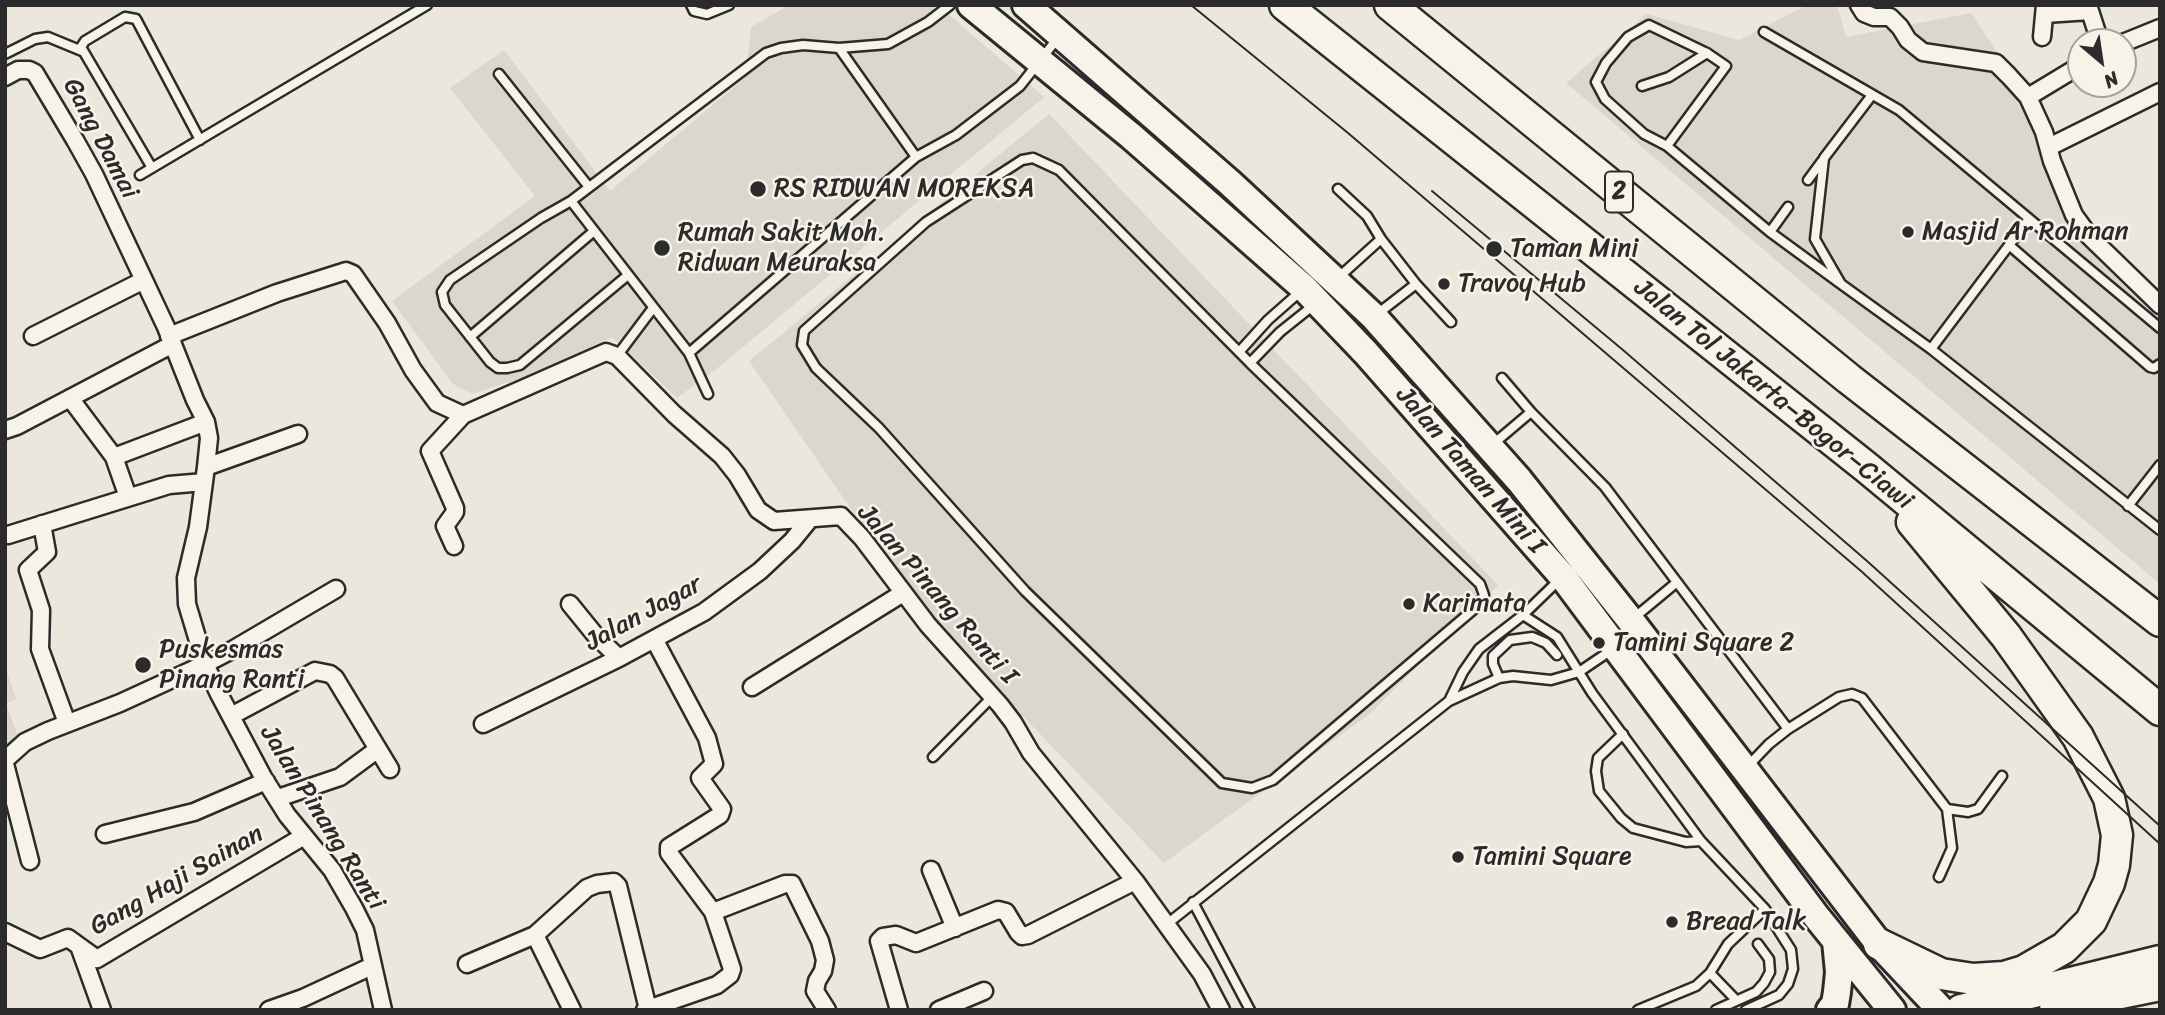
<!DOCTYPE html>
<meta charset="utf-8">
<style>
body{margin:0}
#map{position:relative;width:2165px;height:1015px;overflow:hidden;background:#ebe7dd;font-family:Sriracha,sans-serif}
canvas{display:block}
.frame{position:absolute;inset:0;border:7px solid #2b2b2b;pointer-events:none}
.north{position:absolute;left:2067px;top:28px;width:70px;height:70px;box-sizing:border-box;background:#f7f3e8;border:2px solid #a5a39c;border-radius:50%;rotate:151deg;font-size:19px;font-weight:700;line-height:28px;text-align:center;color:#2b2b2b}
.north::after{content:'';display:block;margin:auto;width:24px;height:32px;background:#2b2b2b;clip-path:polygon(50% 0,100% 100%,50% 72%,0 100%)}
</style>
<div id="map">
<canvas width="2165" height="1015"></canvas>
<div class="frame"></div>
<div class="north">N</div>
</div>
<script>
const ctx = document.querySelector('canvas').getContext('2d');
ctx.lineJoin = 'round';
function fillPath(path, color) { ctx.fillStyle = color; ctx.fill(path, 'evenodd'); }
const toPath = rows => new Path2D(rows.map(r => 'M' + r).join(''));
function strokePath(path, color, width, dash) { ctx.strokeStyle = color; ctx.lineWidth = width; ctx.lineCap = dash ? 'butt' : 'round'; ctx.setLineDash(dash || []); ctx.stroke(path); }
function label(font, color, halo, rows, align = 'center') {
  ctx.font = font + ' Sriracha,sans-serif'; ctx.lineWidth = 5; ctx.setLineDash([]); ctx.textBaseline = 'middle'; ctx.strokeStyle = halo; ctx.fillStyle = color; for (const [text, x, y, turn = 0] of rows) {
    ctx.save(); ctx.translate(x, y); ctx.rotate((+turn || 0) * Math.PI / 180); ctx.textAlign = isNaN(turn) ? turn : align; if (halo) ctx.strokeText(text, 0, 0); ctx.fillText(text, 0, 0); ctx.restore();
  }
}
const built = toPath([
 [789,5,938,5,1044,97,719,367,677,398,612,337,524,377,472,394,453,384,392,301,535,196,450,88,504,50,610,191,745,78,751,27],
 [1807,5,1837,5,1846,37,1971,13,2044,123,2083,245,2160,313,2160,584,1566,83,1647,14,1739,40],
 [1049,114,1498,585,1371,713,1164,863,919,608,749,361],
 [5,666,16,699,6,703,19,740,5,745]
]);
const lane = toPath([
 [691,5,694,11,707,14,729,5],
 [950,5,928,22,888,44,839,48,803,45,781,48,766,53,571,201,689,353,916,157,956,135,1020,86,1057,39],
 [1764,32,1899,110,2160,328],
 [839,48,916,157],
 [5,54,35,39,48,37,82,51],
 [499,74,589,187],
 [1642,86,1669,77,1707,53],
 [1872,95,1824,158,1815,239,1841,284,1931,349],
 [1667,146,1644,134,1605,99,1596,82,1606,63,1628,37,1649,25,1707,53,1726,66,1667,146,1770,232,1841,284],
 [1033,158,1059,170,1250,363,1480,584,1484,595,1480,604,1273,780,1252,788,1222,783,1025,591,879,428,816,368,802,345,804,331,926,222,1022,160,1033,158],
 [152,168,81,47,85,41,125,17,136,19,200,140],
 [140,175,427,5],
 [1808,180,1822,161],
 [1338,189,1367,216,1381,239,1416,284,1451,322],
 [571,201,541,218,450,280,442,292,445,305,490,362,498,368,507,368,520,365,628,275],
 [2028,220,1931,349,2160,530],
 [1770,232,1788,207],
 [2009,245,2150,367,2154,368,2160,364],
 [1339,277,1381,239],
 [1376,315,1416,284],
 [470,337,594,231],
 [1239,352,1268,320,1302,290],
 [689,353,708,394],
 [617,356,653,308],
 [1250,363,1280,332,1315,304],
 [1502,378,1531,412,1605,487,1788,729,1769,744,1748,766],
 [1492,445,1531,412],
 [2128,506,2160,465],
 [1523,615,1557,637,1592,693,1701,841,1765,909,1791,950,1793,969,1788,984,1779,995,1746,1010],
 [1635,617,1676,583],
 [1499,678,1493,664,1493,656,1510,640,1532,637,1546,643,1557,655],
 [1449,701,1499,678,1513,676,1551,680,1579,672,1613,649],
 [1788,729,1839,697,1852,694,1862,698,1947,809,1968,812,1978,809,2002,776],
 [1623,734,1598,758,1596,771,1599,791,1621,818,1633,828,1686,842,1701,841],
 [933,757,993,696],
 [1939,877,1952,848,1947,809],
 [1193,902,1250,1010],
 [1167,924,1449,701,1463,672,1479,649,1523,615,1559,580],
 [1710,973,1736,1000],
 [1638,1010,1696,986,1710,973,1728,944,1765,909],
 [1716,1010,1756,992,1764,983,1770,972,1769,959,1758,944]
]);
const street = toPath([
 [1859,5,1864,13,1874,17,1890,17,1900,27,1908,40,1923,52,1996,63,2009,76,2028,97,2044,132,2052,161,2074,215,2090,237,2160,305],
 [2045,14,2090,11,2100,42],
 [2042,37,2045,5],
 [2123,43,2160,28],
 [5,77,18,70,29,70,35,73,75,140,94,174,166,327,195,400,206,422,209,438,206,467,198,527,186,578,187,604,205,664,219,694,263,777,287,815,332,870,354,908,365,930,383,1010],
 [2028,97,2081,65],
 [2049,147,2160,92],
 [33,336,144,280],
 [169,336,277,293,346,271,353,274,387,323,413,370,437,403,463,415,606,352,617,356,674,414,722,456,737,475,758,510,774,521,841,516,862,538,928,625,1000,705,1013,722,1031,753,1135,881,1202,974,1221,1010],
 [70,398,114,457,128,497],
 [5,430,17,426,173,344],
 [114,457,206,422],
 [206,467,298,434],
 [42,524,47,552,28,570,41,610,40,649,67,723],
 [8,535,169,485,204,482],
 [454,546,445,526,455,512,455,508,430,451,463,415],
 [570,604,596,636,619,658],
 [752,687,903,593],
 [231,716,315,671,330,674,335,678,390,769],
 [483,724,619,658,704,612,760,571,792,541,810,519],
 [5,760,25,742,48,731,120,703,205,664,234,649,336,589],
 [5,764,30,861],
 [278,798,340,777,378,749],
 [105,834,194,812,266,781],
 [931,870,955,928],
 [713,912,785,884,792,884,820,941,825,960,823,971,817,981,815,991,827,1010],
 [5,932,40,949,68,938,97,959,304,836],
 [535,935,572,1010],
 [79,946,102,1010],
 [467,964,535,935,587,888,597,884,614,882,618,886,648,1009],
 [269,1010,303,998,372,966],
 [645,1010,717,985,730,975,732,969,713,912,669,853,669,847,720,815,722,809,700,778,714,764,707,738,654,639],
 [899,1010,879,941,883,937,896,935,916,943,998,910,1006,912,1018,932,1022,936,1028,935,1135,881],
 [939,1010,984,991]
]);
const primary = toPath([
 [971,5,1131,136,1304,288,1366,353,1563,577,1816,916,1892,1010],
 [1026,5,1230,183,1374,317,1519,480,1631,621,1879,944,1941,1010],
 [1830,1010,1835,1004,1837,992,1839,972,1836,941]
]);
const highway = toPath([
 [1285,5,1866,467,2160,710],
 [1390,5,1849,379,2160,621],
 [1879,944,1941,974,1973,979,2004,977,2024,971,2064,948,2091,921,2109,883,2114,865,2117,835,2109,798,2078,737,2006,636,1912,522],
 [1961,1010,2160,961],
 [2055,1010,2067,1004,2160,985]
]);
const tram = toPath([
 [1191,5,1348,133,1861,571,2160,844],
 [1432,191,1623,350,1867,561,2160,826]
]);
const markers = [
 [758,189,9,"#2b2b2b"],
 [1908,232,7,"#2b2b2b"],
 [662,248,9,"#2b2b2b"],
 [1494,249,9,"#2b2b2b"],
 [1444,284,7,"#2b2b2b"],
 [1409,604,7,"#2b2b2b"],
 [1599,643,7,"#2b2b2b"],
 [143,665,9,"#2b2b2b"],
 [1458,857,7,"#2b2b2b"],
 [1672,922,7,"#2b2b2b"]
];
const shields = [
 [1619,192,28]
];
const shieldNames = [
 ["2",1619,192]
];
const streetNames = [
 ["Gang Damai",100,139,62],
 ["Jalan Tol Jakarta–Bogor–Ciawi",1773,395,39],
 ["Jalan Taman Mini I",1470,471,49],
 ["Jalan Pinang Ranti I",937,595,49],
 ["Jalan Jagar",644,614,-29],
 ["Jalan Pinang Ranti",322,818,58],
 ["Gang Haji Sainan",177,881,-30]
];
const poiNames = [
 ["RS RIDWAN MOREKSA",774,189],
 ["Masjid Ar Rohman",1922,232],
 ["Rumah Sakit Moh.",678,233],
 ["Ridwan Meuraksa",678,263],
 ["Taman Mini",1510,249],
 ["Travoy Hub",1458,284],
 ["Karimata",1423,604],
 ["Tamini Square 2",1613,643],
 ["Puskesmas",159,650],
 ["Pinang Ranti",159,680],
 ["Tamini Square",1472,857],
 ["Bread Talk",1686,922]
];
fillPath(built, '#dbd7ce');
strokePath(lane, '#2b2b2b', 13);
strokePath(street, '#2b2b2b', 21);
strokePath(primary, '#2b2b2b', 32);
strokePath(highway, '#2b2b2b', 35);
strokePath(lane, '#f7f3e8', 8);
strokePath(street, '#f7f3e8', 16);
strokePath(primary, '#f7f3e8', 26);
strokePath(highway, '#f7f3e8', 30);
strokePath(tram, '#2b2b2b', 2);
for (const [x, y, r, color] of markers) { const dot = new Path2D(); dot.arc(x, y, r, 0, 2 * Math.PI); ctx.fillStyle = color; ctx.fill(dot); strokePath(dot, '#f7f3e8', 2.5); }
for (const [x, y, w] of shields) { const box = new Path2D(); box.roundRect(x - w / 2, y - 20.5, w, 41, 5); ctx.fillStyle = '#f7f3e8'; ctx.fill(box); strokePath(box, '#2b2b2b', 2); }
label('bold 24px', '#2b2b2b', null, shieldNames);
label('26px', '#2b2b2b', '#f7f3e8', streetNames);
label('26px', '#2b2b2b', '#f7f3e8', poiNames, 'left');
</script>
